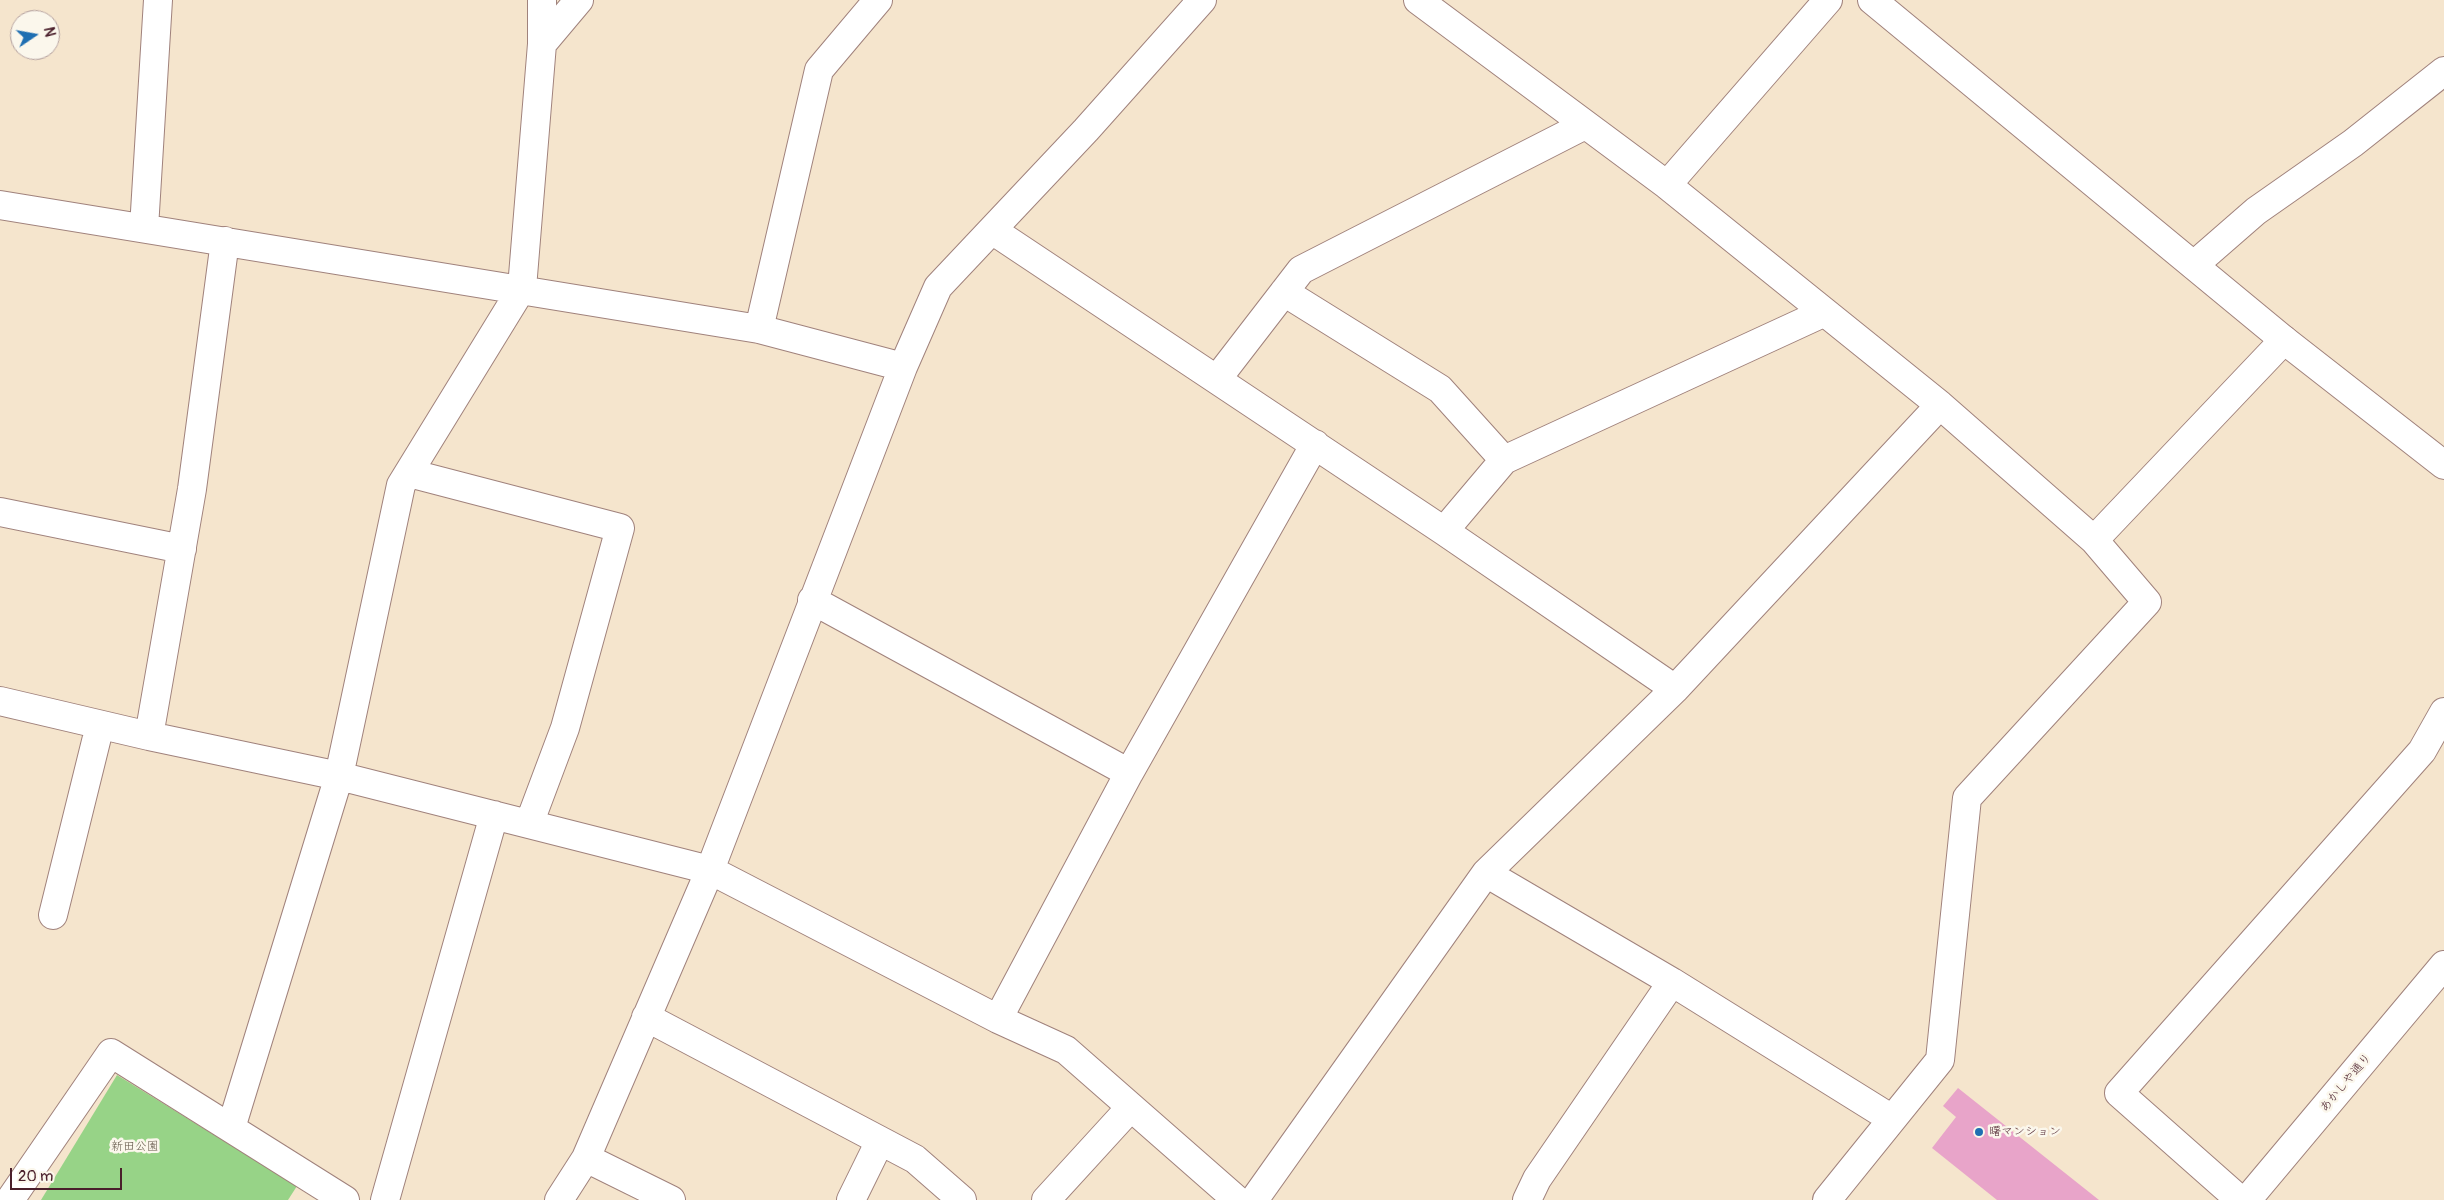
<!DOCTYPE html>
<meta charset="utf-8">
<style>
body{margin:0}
#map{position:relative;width:2444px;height:1200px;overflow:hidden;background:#f5e5cd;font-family:Pangolin,sans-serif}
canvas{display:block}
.north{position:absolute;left:10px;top:10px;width:50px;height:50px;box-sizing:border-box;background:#fbf7ec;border:1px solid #b4a19f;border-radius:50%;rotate:78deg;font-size:14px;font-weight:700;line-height:20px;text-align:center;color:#4a1f2b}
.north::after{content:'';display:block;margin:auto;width:18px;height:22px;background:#1f6fb2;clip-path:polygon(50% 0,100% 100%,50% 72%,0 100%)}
.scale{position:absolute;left:10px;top:1168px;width:112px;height:22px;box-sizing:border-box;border:2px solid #4a1f2b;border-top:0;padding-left:6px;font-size:15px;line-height:18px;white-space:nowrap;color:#4a1f2b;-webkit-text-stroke:4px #fbf7ec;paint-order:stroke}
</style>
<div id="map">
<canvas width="2444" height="1200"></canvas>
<div class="north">N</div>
<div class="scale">20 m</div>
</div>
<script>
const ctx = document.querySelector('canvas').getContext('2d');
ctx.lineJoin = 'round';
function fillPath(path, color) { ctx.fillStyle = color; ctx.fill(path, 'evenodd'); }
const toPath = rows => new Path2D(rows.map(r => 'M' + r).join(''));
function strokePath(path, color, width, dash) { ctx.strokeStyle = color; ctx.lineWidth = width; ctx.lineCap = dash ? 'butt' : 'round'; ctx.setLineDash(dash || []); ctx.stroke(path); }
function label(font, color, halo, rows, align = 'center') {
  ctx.font = font + ' Pangolin,"Klee One",sans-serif'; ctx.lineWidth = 5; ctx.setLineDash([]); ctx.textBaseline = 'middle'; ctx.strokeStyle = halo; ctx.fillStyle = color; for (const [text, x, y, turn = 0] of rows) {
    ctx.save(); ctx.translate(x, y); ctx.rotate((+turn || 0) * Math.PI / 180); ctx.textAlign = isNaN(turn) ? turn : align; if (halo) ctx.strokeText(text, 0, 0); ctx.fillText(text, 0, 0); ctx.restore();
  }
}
const green = toPath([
 [117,1075,297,1186,288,1200,41,1200]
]);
const building = toPath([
 [1958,1088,2099,1200,1997,1200,1932,1148,1956,1117,1943,1106]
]);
const street = toPath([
 [1418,0,1667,185,1940,405,2094,540],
 [542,44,579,0],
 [1667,185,1828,0],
 [0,205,759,329,903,367],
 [144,228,158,0],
 [992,230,1444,531,1675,689],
 [2194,265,2256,211,2353,143,2444,71],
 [1284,292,1440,389,1504,460],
 [759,329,819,70,878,0],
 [1217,379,1301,270,1585,125],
 [409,473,620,528,565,728,529,824],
 [0,512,182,549],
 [1444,531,1504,460,1823,313],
 [812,600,1129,773],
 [0,701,149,736,339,776,710,870,998,1019,1066,1050,1237,1200],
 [149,736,192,489,225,241],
 [1486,873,1672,982,1892,1119],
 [53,915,100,725],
 [646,1017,915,1159,962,1200],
 [998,1019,1129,773,1315,444],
 [231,1128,339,776,401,485,522,288,542,44,542,0],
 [586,1158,671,1200],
 [10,1200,111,1053,345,1200],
 [385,1200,494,815],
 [559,1200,586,1158,710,870,903,367,938,287,1086,130,1202,0],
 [851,1200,880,1141],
 [1046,1200,1131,1107],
 [1254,1200,1486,873,1675,689,1940,405],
 [1527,1200,1537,1179,1672,982],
 [1827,1200,1940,1060,1967,798,2147,602,2094,540,2284,340],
 [2240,1200,2119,1093,2422,751,2444,712]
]);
const secondary = toPath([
 [1872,0,2284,340,2444,465],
 [2247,1200,2444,965]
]);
const markers = [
 [1979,1132,5,"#1f6fb2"]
];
const streetNames = [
 ["あかしや通り",2346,1083,-50]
];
const poiNames = [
 ["曙マンション",1989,1132]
];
const parkNames = [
 ["新田公園",135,1147]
];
fillPath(green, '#97d387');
fillPath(building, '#e8a4c9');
strokePath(street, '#a0827c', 30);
strokePath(secondary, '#a0827c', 30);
strokePath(street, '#fff', 28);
strokePath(secondary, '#fff', 28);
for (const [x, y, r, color] of markers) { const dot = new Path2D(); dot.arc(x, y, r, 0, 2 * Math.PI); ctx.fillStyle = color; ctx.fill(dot); strokePath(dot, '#fbf7ec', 2); }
label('12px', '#4a1f2b', '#fbf7ec', streetNames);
label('12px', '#4a1f2b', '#fbf7ec', poiNames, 'left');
label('12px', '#615547', '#fbf7ec', parkNames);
</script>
